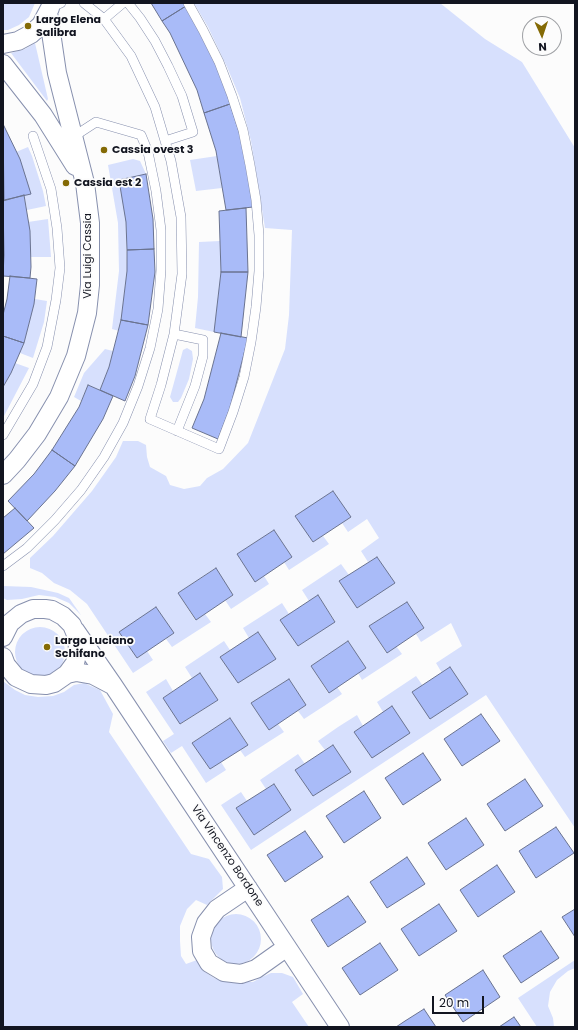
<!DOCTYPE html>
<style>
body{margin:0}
#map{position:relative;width:578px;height:1030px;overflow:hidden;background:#fcfcfc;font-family:Poppins,sans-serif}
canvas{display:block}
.frame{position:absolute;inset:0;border:4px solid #121520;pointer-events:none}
.north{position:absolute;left:522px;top:16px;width:40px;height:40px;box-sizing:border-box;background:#fcfcfc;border:1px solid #9ea0a4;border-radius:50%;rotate:177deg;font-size:11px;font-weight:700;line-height:16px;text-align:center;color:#121520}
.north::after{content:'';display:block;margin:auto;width:14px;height:18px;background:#846a05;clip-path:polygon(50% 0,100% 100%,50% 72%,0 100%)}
.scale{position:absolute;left:432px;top:996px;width:52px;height:18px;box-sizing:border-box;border:2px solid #121520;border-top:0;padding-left:5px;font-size:12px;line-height:14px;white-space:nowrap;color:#121520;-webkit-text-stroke:3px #fcfcfc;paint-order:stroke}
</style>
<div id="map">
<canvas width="578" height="1030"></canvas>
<div class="frame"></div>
<div class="north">N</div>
<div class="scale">20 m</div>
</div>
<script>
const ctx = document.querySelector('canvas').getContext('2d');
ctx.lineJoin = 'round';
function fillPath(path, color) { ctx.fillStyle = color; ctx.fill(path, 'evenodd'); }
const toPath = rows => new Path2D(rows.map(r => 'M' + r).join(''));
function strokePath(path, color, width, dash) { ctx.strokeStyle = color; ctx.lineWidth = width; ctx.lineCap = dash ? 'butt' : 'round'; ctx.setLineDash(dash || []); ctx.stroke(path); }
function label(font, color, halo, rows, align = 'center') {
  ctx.font = font + ' Poppins,sans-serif'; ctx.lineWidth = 3.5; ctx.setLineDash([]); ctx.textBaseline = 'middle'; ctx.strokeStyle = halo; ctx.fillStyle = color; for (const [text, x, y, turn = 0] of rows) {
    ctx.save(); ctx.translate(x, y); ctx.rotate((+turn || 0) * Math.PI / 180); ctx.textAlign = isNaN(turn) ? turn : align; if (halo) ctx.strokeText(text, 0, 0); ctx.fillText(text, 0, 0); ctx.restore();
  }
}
const green = toPath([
 [3,3,35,3,29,17,19,25,8,30,3,30],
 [194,3,440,3,485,39,522,62,575,148,575,828,486,695,251,850,221,805,241,792,247,801,236,808,254,835,291,810,274,784,266,789,260,780,298,754,305,764,295,770,313,796,351,772,333,745,325,750,318,741,338,727,357,715,363,726,354,732,372,758,383,712,377,702,416,676,423,686,430,719,468,694,450,667,442,673,436,663,462,646,451,623,421,642,416,634,424,628,407,602,369,626,386,653,396,646,402,654,362,680,358,673,366,668,348,641,311,666,328,693,337,687,342,694,324,706,304,719,298,711,306,705,289,679,251,703,269,730,278,724,284,732,245,757,240,750,248,744,230,718,193,742,210,769,221,762,226,770,206,783,182,746,171,753,163,741,174,734,146,692,166,679,173,691,163,698,181,724,218,700,200,673,192,678,185,667,224,641,230,650,220,657,238,683,275,659,258,632,249,638,243,628,282,603,289,614,280,620,298,646,318,633,335,621,318,595,309,601,302,590,341,564,349,575,339,582,357,608,394,583,377,557,368,562,361,551,379,538,367,519,348,532,342,523,351,517,333,491,296,516,313,542,323,536,329,544,289,570,284,562,292,557,274,530,237,554,255,581,264,576,269,584,231,609,225,600,233,595,215,568,178,593,195,620,205,614,211,622,172,647,166,639,174,633,156,607,119,632,137,658,147,651,153,660,133,673,87,604,70,590,54,583,42,573,30,568,30,558,53,536,92,491,116,457,123,441,138,441,146,445,147,457,150,467,166,476,170,485,184,489,200,486,207,478,223,469,248,443,285,349,289,315,292,230,265,228,251,141,240,98,227,67,208,27],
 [35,43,48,99,47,101,11,53,25,49],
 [28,147,32,156,43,191,46,206,27,210,16,152],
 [217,156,222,188,196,191,190,160],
 [133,159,140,161,146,174,126,222,127,271,121,320,119,331,112,329,119,271,118,223,108,165],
 [48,219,51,257,31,257,30,231,28,222],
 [220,241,221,275,214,332,195,328,198,297,199,242],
 [35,299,47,301,44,322,33,358,20,353,25,339],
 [187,348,192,351,193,359,189,379,181,398,178,402,173,402,170,397,183,350],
 [105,349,113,351,109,367,100,390,88,385,81,401,74,397,84,373],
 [15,363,29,368,3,418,3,387],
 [3,586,31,587,58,593,69,598,81,615,69,603,55,597,39,595,22,599,7,600,3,598],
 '15 652a25 25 0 1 1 50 0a25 25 0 1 1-50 0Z',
 [3,681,15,690,25,695,38,697,53,696,64,692,74,685,84,683,100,690,113,714,109,732,191,854,209,859,222,877,223,889,207,905,196,900,187,909,180,926,180,941,181,956,186,964,197,960,205,972,214,978,227,982,253,982,262,977,271,973,282,973,293,977,303,994,292,1002,309,1027,3,1027],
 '211 939a25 25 0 1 1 50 0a25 25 0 1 1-50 0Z',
 [575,960,575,968,568,971,557,980,550,992,548,1006,553,1018,554,1027,537,1027,518,998]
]);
const building = toPath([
 [151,3,183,3,186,6,162,21,151,3],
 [186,6,194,20,223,80,230,104,204,113,197,90,170,33,162,21,186,6],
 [230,104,243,144,253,207,226,210,216,151,204,113,230,104],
 [3,124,20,159,31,194,4,200,3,124],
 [146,174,153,219,154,249,127,250,126,222,119,180,146,174],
 [24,195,30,231,31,267,30,278,3,276,4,255,3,201,24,195],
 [246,208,248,272,221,272,219,211,246,208],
 [154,249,155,272,148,325,121,320,127,271,127,250,154,249],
 [221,272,248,272,241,337,214,332,221,272],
 [10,276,37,279,34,304,24,343,3,336,3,315,7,299,10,276],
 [121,320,148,325,135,376,125,401,100,390,109,367,121,320],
 [221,333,248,338,230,408,218,439,192,428,204,399,221,333],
 [3,336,24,343,11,373,3,387,3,336],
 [88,385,113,396,103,419,75,466,52,450,79,407,88,385],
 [52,450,75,466,55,491,27,521,8,501,34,474,52,450],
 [333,491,351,517,313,542,295,516,333,491],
 [15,508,34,528,3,554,3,518,15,508],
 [274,530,292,557,255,582,237,554,274,530],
 [377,557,395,583,357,608,339,581,377,557],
 [216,568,233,595,196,620,178,593,216,568],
 [318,595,335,622,298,646,280,620,318,595],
 [407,602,424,628,387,653,369,626,407,602],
 [156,607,174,633,137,658,119,632,156,607],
 [258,632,276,659,238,683,220,657,258,632],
 [348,641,366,668,329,693,311,666,348,641],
 [450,667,468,694,430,719,412,692,450,667],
 [200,673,218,700,180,724,163,698,200,673],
 [289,679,306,705,269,730,251,703,289,679],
 [392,706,410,733,372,758,354,732,392,706],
 [481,714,500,741,462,766,444,739,481,714],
 [230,718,248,745,210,769,192,743,230,718],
 [333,745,351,772,313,796,295,770,333,745],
 [423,753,441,780,403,805,385,778,423,753],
 [525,779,543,806,505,831,487,804,525,779],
 [274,784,291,810,254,835,236,808,274,784],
 [364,791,381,818,344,843,326,816,364,791],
 [466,818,484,845,446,870,428,843,466,818],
 [556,827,574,853,536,878,519,851,556,827],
 [305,831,323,857,285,882,267,855,305,831],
 [407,857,425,884,387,908,370,882,407,857],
 [497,865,515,892,478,917,460,890,497,865],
 [348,896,366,922,328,947,311,920,348,896],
 [439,904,457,931,419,956,401,929,439,904],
 [575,909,575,937,562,917,575,909],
 [541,931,559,958,521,983,503,956,541,931],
 [380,943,398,970,360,995,342,968,380,943],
 [483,970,500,997,463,1022,445,995,483,970],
 [424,1009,436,1027,396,1027,405,1021,424,1009],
 [514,1017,521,1027,499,1027,514,1017]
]);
const service = toPath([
 [84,3,104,19,131,56,155,107,171,161,181,217,182,274,174,334,161,385,150,419,219,449,233,412,244,377,251,342,256,307,259,271,259,235,256,200,250,165,243,130,232,96,219,62,203,30,188,3],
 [128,3,140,18,155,41,168,66,182,96,193,132,165,141],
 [50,8,61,3],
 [104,19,123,3],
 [174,334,203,340,203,356,195,386,177,431],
 [3,435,33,384,47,347,56,300,60,268,57,228,51,189,33,136],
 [3,566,27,548,55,520,81,490,104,457,123,423,138,386,150,348,158,309,161,270,161,230,156,191,148,152,141,135,96,122,73,137]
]);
const minor = toPath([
 [3,44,18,41,31,34,41,25,50,8],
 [3,64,43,115,75,166],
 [3,475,17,460,37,434,59,397,76,356,87,313,90,285,90,223,85,183,57,73,48,12],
 [75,630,113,685,340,1027],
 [3,637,10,623,21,614,33,609,45,609,52,610,63,616,72,625,77,637,78,650,75,663,67,674,54,683,46,685,31,684,16,677,6,665,3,657],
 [67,674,76,672,93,675,112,685],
 [248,888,217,909,206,923,201,937,202,951,209,963,224,972,241,974,256,969,287,947]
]);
const markers = [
 [28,26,4,"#846a05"],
 [104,150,4,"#846a05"],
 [66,183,4,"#846a05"],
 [47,647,4,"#846a05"]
];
const poiNames = [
 ["Largo Elena",36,20],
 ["Salibra",36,33],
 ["Cassia ovest 3",112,150],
 ["Cassia est 2",74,183],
 ["Largo Luciano",55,641],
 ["Schifano",55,654]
];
const streetNames = [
 ["Via Luigi Cassia",88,256,-90],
 ["Via Vincenzo Bordone",227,856,56]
];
fillPath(green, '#d7e0fd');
fillPath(building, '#a9bbf8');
strokePath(building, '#6a7390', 1);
strokePath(service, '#8790ae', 10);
strokePath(minor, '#8790ae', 20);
strokePath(service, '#fff', 9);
strokePath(minor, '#fff', 18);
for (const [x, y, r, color] of markers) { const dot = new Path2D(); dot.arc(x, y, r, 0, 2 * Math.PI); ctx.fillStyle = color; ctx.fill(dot); strokePath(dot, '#fcfcfc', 1.5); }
label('bold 11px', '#121520', '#fcfcfc', poiNames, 'left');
label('11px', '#121520', '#fcfcfc', streetNames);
</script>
